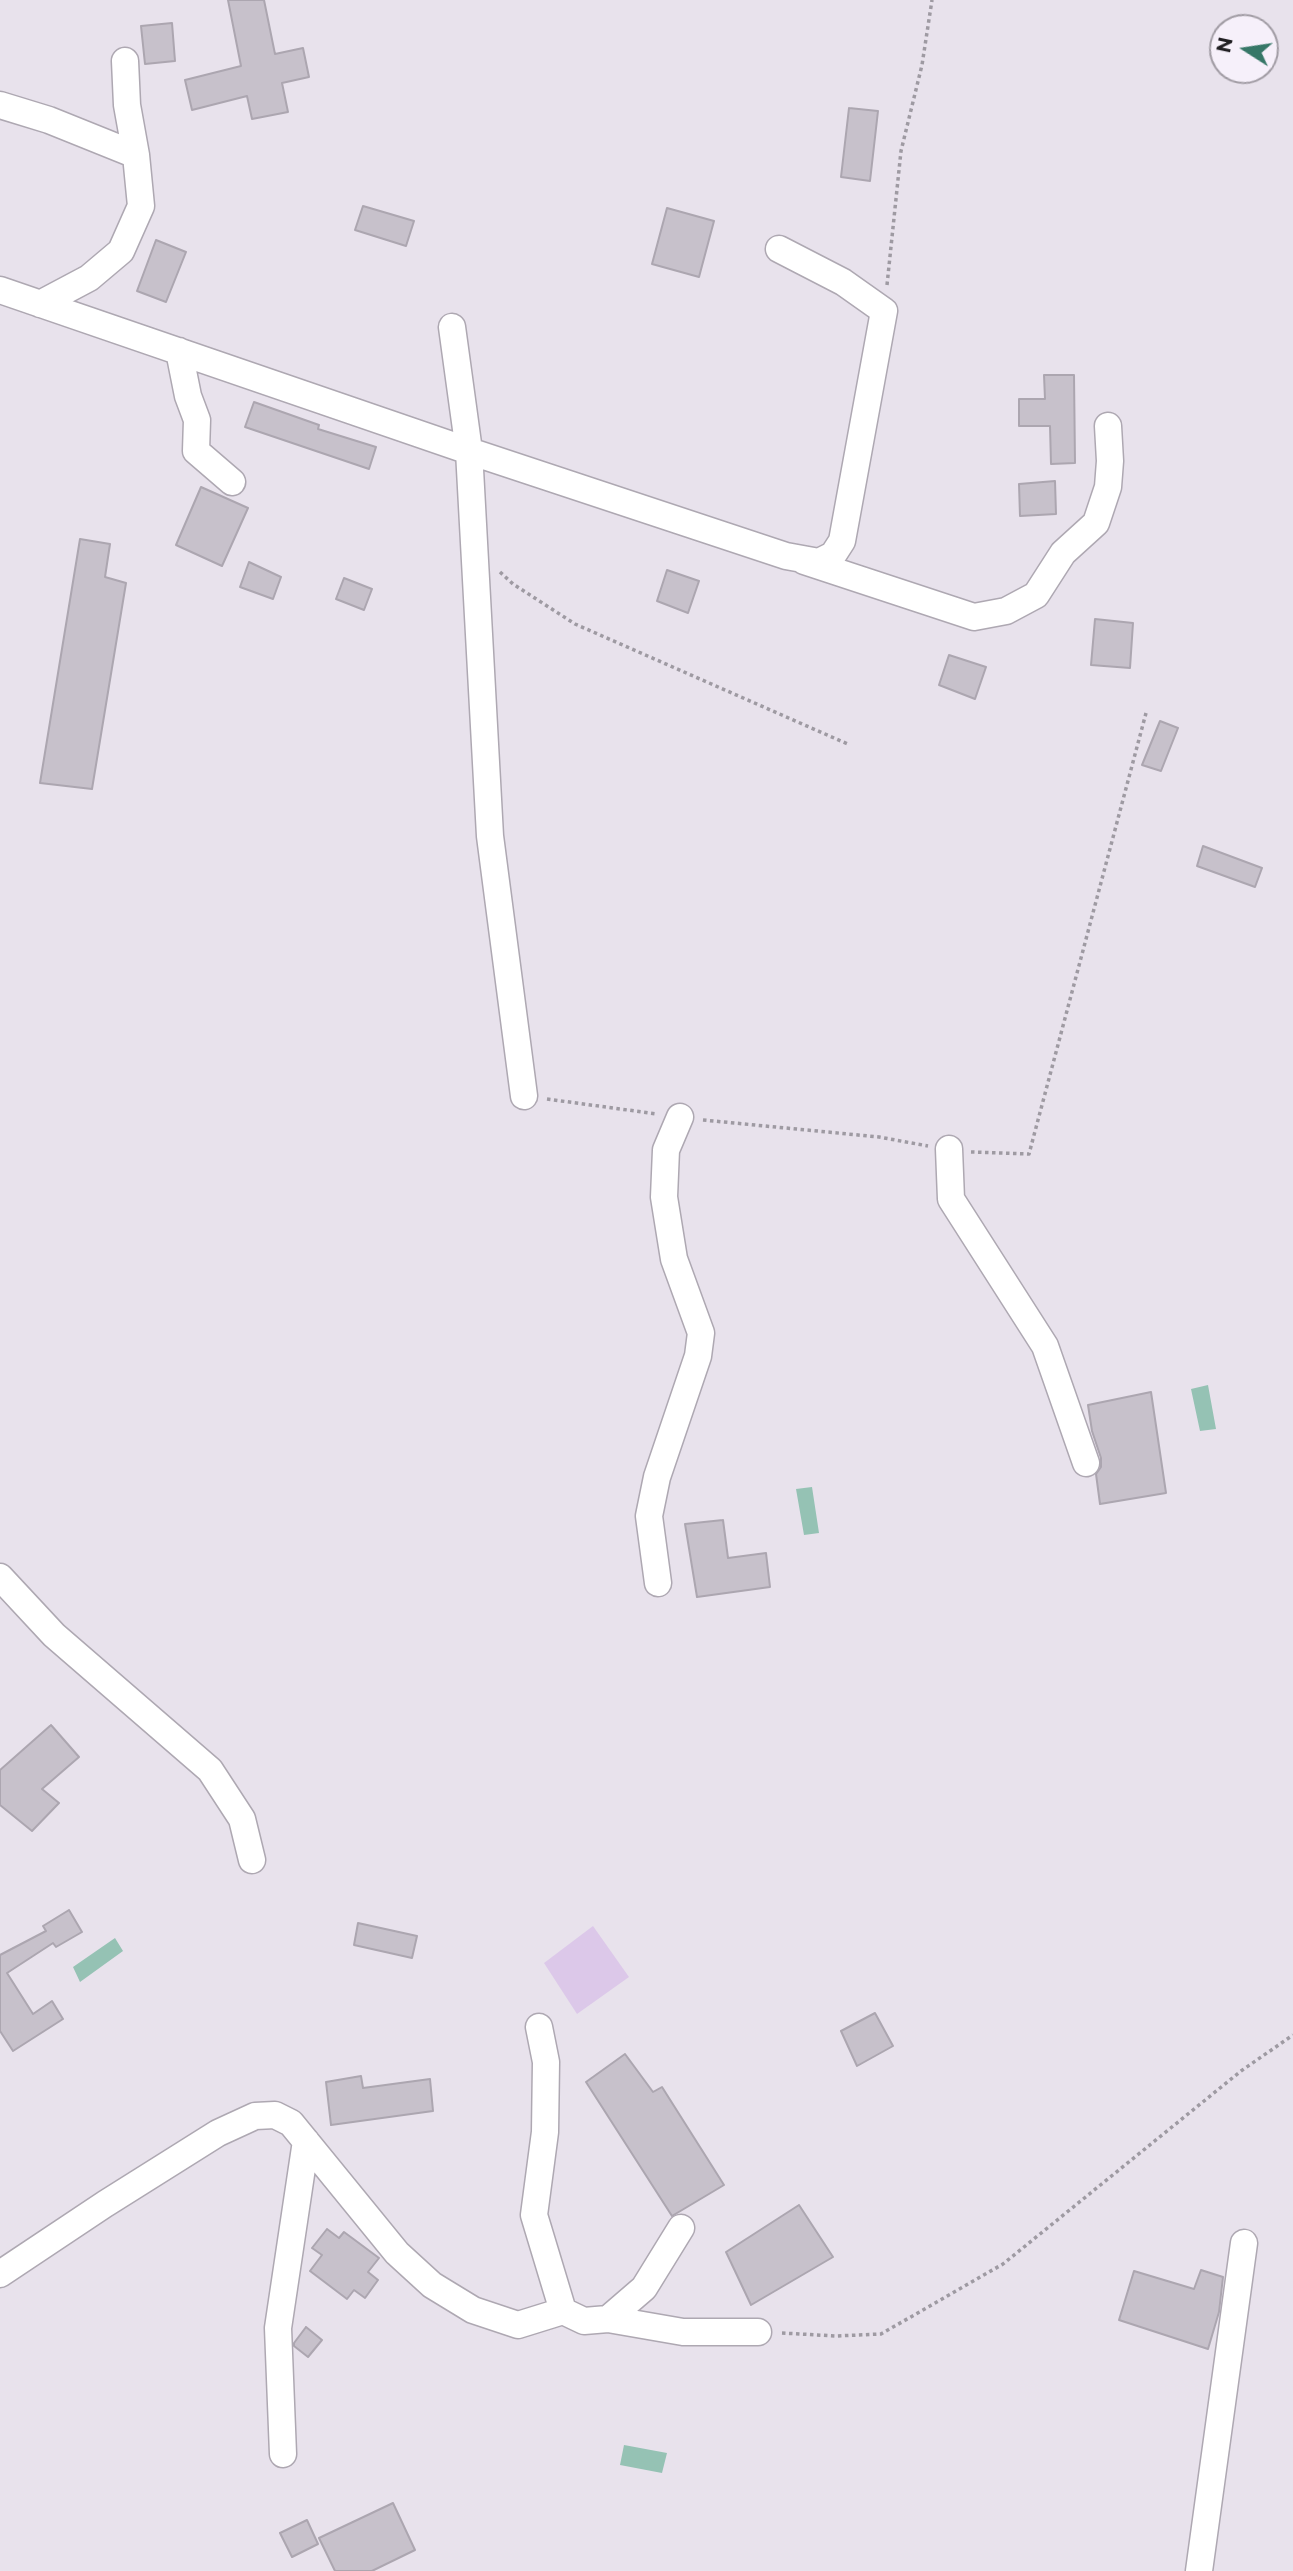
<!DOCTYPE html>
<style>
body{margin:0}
#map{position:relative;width:1293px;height:2571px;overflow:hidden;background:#e8e2ec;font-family:Montserrat,sans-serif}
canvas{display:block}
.north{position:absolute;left:1209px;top:14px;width:70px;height:70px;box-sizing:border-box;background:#f6f0fa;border:2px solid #a19ca4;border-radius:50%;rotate:282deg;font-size:19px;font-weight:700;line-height:28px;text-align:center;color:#211f23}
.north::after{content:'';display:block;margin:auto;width:24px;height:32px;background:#367767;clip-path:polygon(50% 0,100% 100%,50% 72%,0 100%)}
</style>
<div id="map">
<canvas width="1293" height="2571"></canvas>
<div class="north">N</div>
</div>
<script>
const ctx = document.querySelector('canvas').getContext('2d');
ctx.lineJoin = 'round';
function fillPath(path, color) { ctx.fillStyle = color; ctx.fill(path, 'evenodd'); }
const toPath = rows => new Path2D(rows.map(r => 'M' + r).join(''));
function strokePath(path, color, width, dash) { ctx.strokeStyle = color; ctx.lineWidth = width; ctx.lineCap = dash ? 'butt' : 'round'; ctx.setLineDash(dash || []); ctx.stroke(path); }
const green = toPath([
 [593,1926,629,1977,577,2014,544,1963]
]);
const water = toPath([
 [1208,1385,1216,1429,1200,1431,1191,1389],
 [812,1487,819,1533,804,1535,796,1489],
 [115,1938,123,1951,80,1982,73,1967],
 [624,2445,667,2453,662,2473,620,2465]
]);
const building = toPath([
 [228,0,264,0,275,54,303,48,309,77,282,83,288,112,252,119,247,96,192,110,185,80,241,66,228,0],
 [172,23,175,61,145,64,141,26,172,23],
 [849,108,878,111,870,181,841,177,849,108],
 [363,206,414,221,406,246,355,230,363,206],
 [667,208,714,221,699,277,652,264,667,208],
 [156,240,186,252,166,302,137,291,156,240],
 [1044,375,1074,375,1075,463,1051,464,1050,426,1019,426,1019,399,1045,399,1044,375],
 [254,402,319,425,318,429,376,447,369,469,245,427,254,402],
 [1055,481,1056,514,1020,516,1019,484,1055,481],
 [201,487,248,508,222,566,176,545,201,487],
 [80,539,110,544,105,577,126,583,92,789,40,783,80,539],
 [249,562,281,577,273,599,240,587,249,562],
 [667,570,699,581,688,613,657,601,667,570],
 [344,578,372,589,364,610,336,599,344,578],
 [1095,619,1133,623,1130,668,1091,665,1095,619],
 [949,655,986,667,975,699,939,685,949,655],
 [1160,721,1178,728,1161,771,1142,765,1160,721],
 [1203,846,1262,868,1255,887,1197,866,1203,846],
 [1151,1392,1166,1493,1100,1504,1096,1474,1101,1467,1101,1458,1092,1431,1088,1405,1151,1392],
 [723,1520,728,1558,766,1553,770,1587,697,1597,685,1524,723,1520],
 [51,1725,79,1757,42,1789,59,1803,32,1831,0,1805,0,1770,51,1725],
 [69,1910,82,1932,56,1947,53,1943,7,1973,33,2014,52,2001,63,2019,13,2051,0,2031,0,1955,46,1931,43,1926,69,1910],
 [358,1923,417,1936,412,1958,354,1945,358,1923],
 [875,2013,893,2046,857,2066,841,2031,875,2013],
 [625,2054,653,2092,662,2087,724,2185,672,2216,586,2082,625,2054],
 [361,2076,363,2088,430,2079,433,2111,331,2125,326,2082,361,2076],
 [799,2205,833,2257,751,2305,726,2252,799,2205],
 [327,2229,339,2238,344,2232,379,2258,368,2272,378,2280,365,2298,354,2290,347,2299,310,2271,322,2255,312,2248,327,2229],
 [1201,2270,1223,2277,1219,2312,1208,2349,1119,2320,1134,2271,1194,2289,1201,2270],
 [306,2327,322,2340,308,2357,294,2346,294,2343,306,2327],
 [393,2503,415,2550,372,2571,335,2571,319,2538,393,2503],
 [307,2520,318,2544,292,2557,280,2533,307,2520]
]);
const path = toPath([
 [887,285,901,151,922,65,932,0],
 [500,572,513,584,575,624,850,745],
 [547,1099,657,1114],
 [703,1120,879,1137,928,1146],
 [971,1152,1029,1154,1146,713],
 [782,2333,836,2336,881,2334,1003,2264,1241,2071,1293,2035]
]);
const minor = toPath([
 [0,105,49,120,136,155],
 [0,290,469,451,786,556,819,562,833,555,842,541,884,311,843,282,779,249],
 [40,304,89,278,121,251,141,206,136,155,127,105,125,61],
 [452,327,469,451,490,836,524,1096],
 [179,351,188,396,197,420,196,451,232,482],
 [804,561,974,617,1006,611,1036,595,1063,553,1096,523,1108,487,1110,461,1108,426],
 [949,1149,951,1199,1045,1346,1086,1463],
 [0,1577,54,1635,210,1770,242,1819,252,1860],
 [658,1583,649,1516,657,1477,698,1356,701,1333,674,1259,664,1197,666,1150,680,1117],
 [539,2027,546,2062,545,2132,534,2215,563,2311],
 [0,2274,105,2204,218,2133,255,2116,275,2115,291,2123,397,2253,432,2285,473,2310,518,2325,563,2311,584,2321,608,2319,683,2332,758,2332],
 [608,2319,644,2288,681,2228],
 [283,2454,278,2328,306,2141],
 [1199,2571,1244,2243]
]);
fillPath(green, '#dcc8e9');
fillPath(water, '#95c2b4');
fillPath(building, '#c7c1cb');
strokePath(building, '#aca6b0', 2);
strokePath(minor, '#aea8b2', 29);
strokePath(path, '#9e9aa2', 3.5, [3.5, 3.5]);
strokePath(minor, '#fff', 26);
</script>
